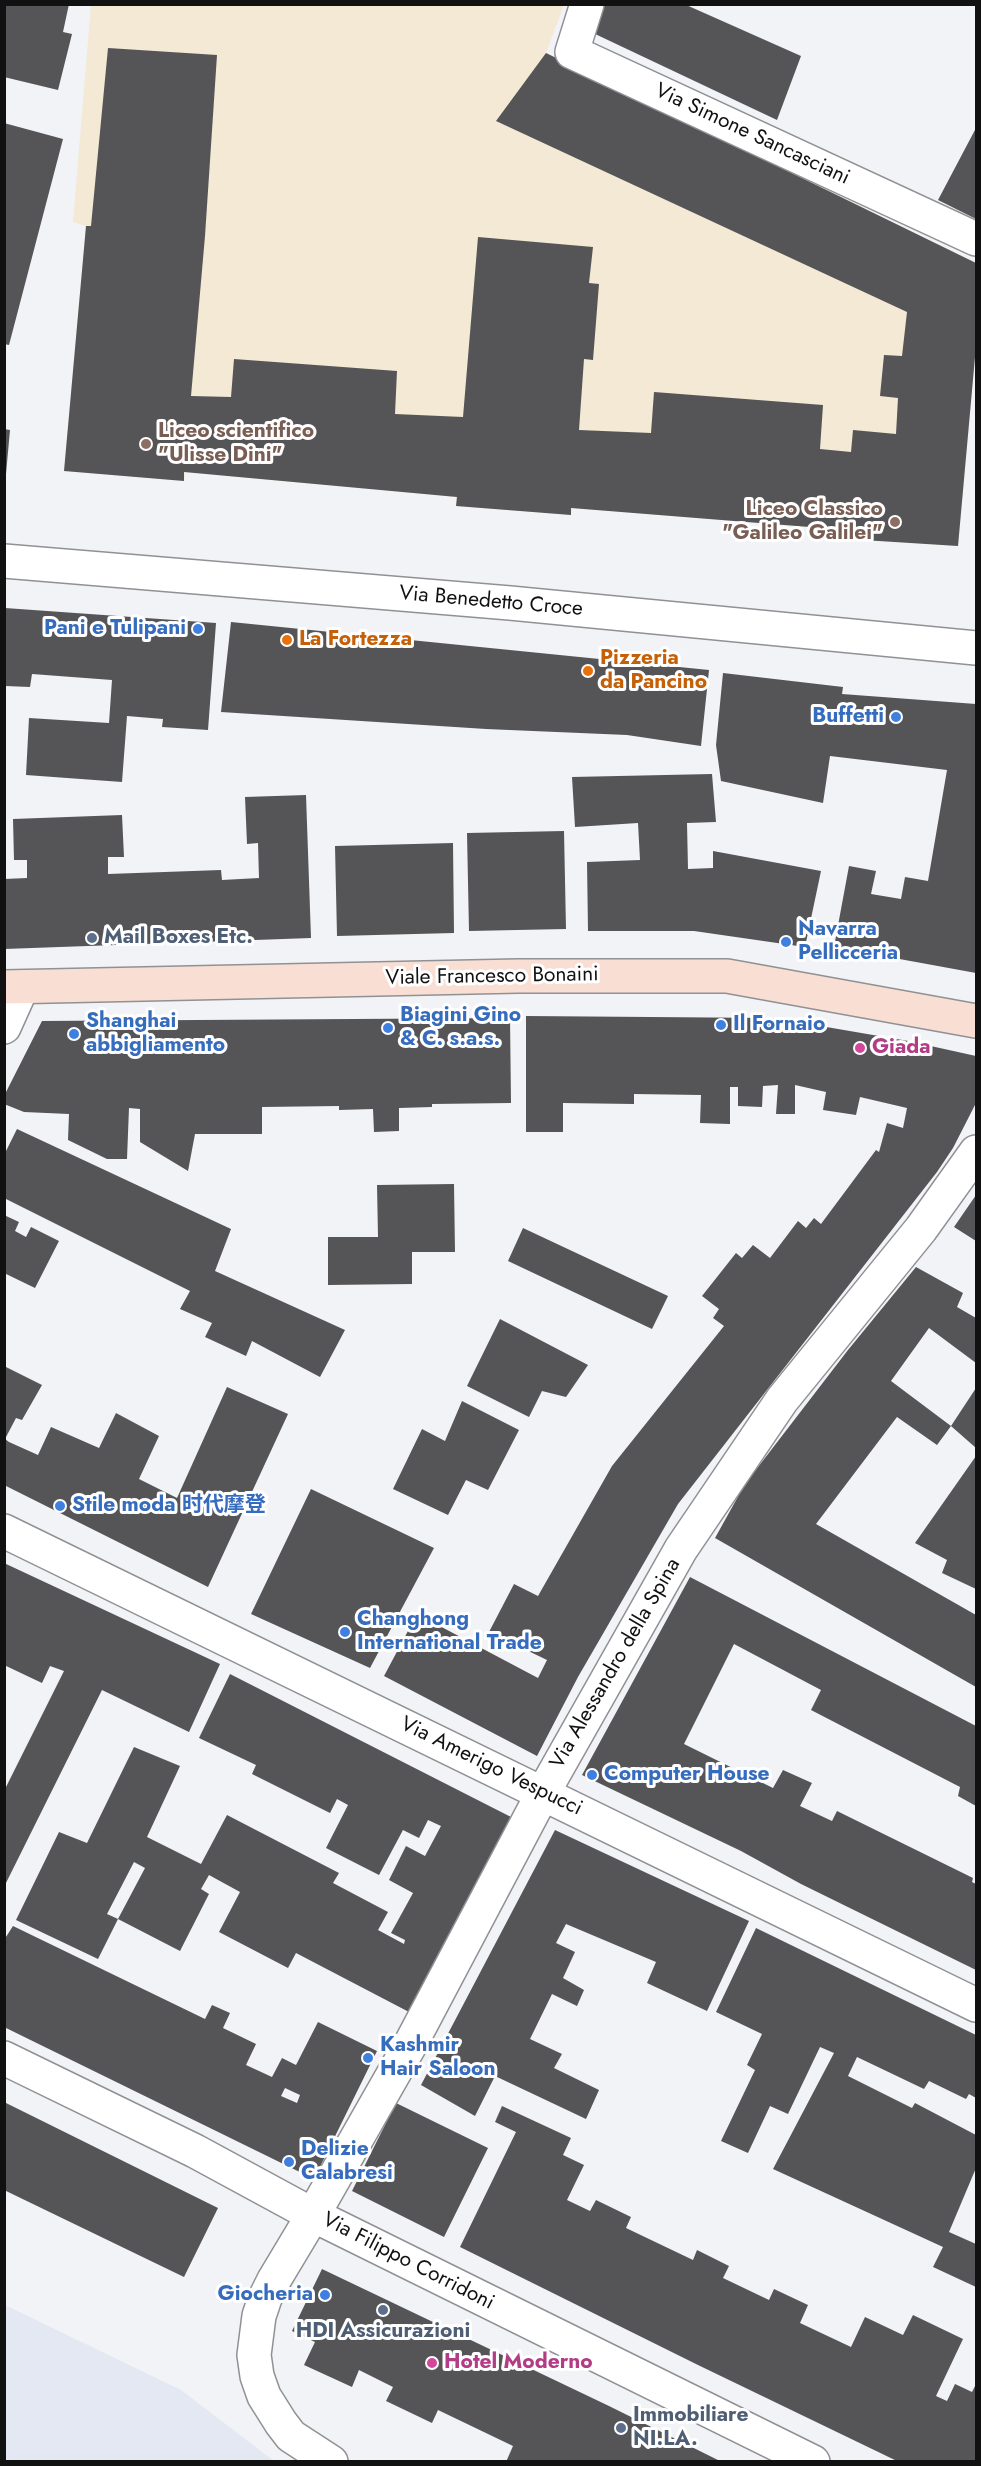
<!DOCTYPE html>
<meta charset="utf-8">
<style>
body{margin:0}
#map{position:relative;width:981px;height:2466px;overflow:hidden;background:#f2f3f6;font-family:Jost,sans-serif}
canvas{display:block}
.frame{position:absolute;inset:0;border:6px solid #111112;pointer-events:none}
</style>
<div id="map">
<canvas width="981" height="2466"></canvas>
<div class="frame"></div>
</div>
<script>
const ctx = document.querySelector('canvas').getContext('2d');
ctx.lineJoin = 'round';
function fillPath(path, color) { ctx.fillStyle = color; ctx.fill(path, 'evenodd'); }
const toPath = rows => new Path2D(rows.map(r => 'M' + r).join(''));
function strokePath(path, color, width, dash) { ctx.strokeStyle = color; ctx.lineWidth = width; ctx.lineCap = dash ? 'butt' : 'round'; ctx.setLineDash(dash || []); ctx.stroke(path); }
function label(font, color, halo, rows, align = 'center') {
  ctx.font = font + ' Jost,"Noto Sans SC",sans-serif'; ctx.lineWidth = 6; ctx.setLineDash([]); ctx.textBaseline = 'middle'; ctx.strokeStyle = halo; ctx.fillStyle = color; for (const [text, x, y, turn = 0] of rows) {
    ctx.save(); ctx.translate(x, y); ctx.rotate((+turn || 0) * Math.PI / 180); ctx.textAlign = isNaN(turn) ? turn : align; if (halo) ctx.strokeText(text, 0, 0); ctx.fillText(text, 0, 0); ctx.restore();
  }
}
const built = toPath([
 [5,2305,181,2390,274,2461,5,2461]
]);
const education = toPath([
 [91,5,564,5,546,53,976,263,976,346,958,546,847,539,846,530,572,508,571,515,456,506,456,497,185,472,184,481,64,471,86,226,73,222]
]);
const building = toPath([
 [4,4,69,4,63,32,72,34,58,90,4,77],
 [602,4,684,4,801,56,777,120,593,33],
 [108,48,217,55,205,236,191,396,231,397,234,359,397,371,395,414,463,417,478,237,593,247,589,283,599,284,593,360,584,359,579,430,651,433,654,392,823,405,820,449,851,452,853,430,896,434,898,398,880,396,884,355,902,356,907,312,496,121,546,53,976,263,976,346,958,546,847,539,847,530,571,508,571,515,456,506,457,497,184,472,184,481,64,471,86,226,91,226],
 [4,123,63,139,9,345,4,344],
 [976,128,976,219,938,200],
 [4,429,10,430,6,474,4,474],
 [5,608,216,623,208,730,162,727,163,719,127,716,122,782,26,775,29,718,109,723,112,680,32,674,30,687,5,686],
 [231,622,709,670,701,746,627,735,486,729,221,712],
 [723,673,843,687,842,694,976,704,976,973,834,947,849,866,876,871,871,894,901,899,905,877,928,881,947,770,830,756,823,803,721,781,716,745],
 [712,774,716,822,687,823,688,869,713,868,713,851,821,871,805,947,694,931,588,931,587,862,640,860,638,823,575,827,572,777],
 [306,795,311,938,4,949,4,879,27,878,27,860,14,860,13,819,122,815,124,857,108,857,108,874,221,870,222,880,259,878,258,843,247,844,245,797],
 [564,831,566,929,469,931,467,833],
 [453,843,454,933,337,936,335,846],
 [526,1016,774,1018,908,1041,976,1056,976,1103,953,1148,937,1172,678,1504,578,1677,537,1756,384,1676,417,1614,538,1678,547,1660,489,1632,514,1584,538,1596,612,1466,724,1326,713,1318,719,1309,702,1296,736,1253,742,1258,753,1245,770,1258,798,1221,806,1228,814,1218,821,1224,876,1150,879,1152,887,1123,903,1128,907,1108,860,1097,856,1115,823,1110,826,1092,795,1085,795,1114,776,1114,778,1085,763,1086,762,1107,738,1106,738,1087,730,1087,730,1124,700,1123,701,1095,634,1094,634,1104,563,1103,563,1132,526,1132],
 [510,1018,511,1103,432,1104,432,1107,399,1108,399,1131,374,1132,373,1109,339,1110,339,1106,262,1107,262,1134,195,1134,188,1171,140,1142,140,1109,129,1108,127,1159,107,1159,68,1140,69,1114,24,1112,4,1104,4,1096,42,1021],
 [17,1129,231,1229,215,1271,345,1330,320,1377,252,1341,246,1356,205,1337,212,1323,180,1309,190,1291,4,1198,4,1155],
 [454,1184,455,1252,412,1252,412,1284,328,1285,328,1237,378,1237,377,1185],
 [976,1195,976,1241,954,1227],
 [4,1215,19,1222,15,1231,26,1237,31,1227,59,1241,35,1288,4,1273],
 [523,1228,668,1296,652,1329,508,1261],
 [916,1267,963,1293,957,1307,976,1318,976,1363,929,1328,891,1381,951,1426,937,1445,897,1417,816,1524,976,1615,976,1687,715,1538,745,1484,848,1350],
 [500,1319,588,1365,566,1397,542,1391,529,1417,467,1386],
 [4,1366,42,1385,22,1420,16,1418,5,1439,9,1442,38,1455,51,1427,99,1448,116,1413,159,1436,139,1479,177,1498,227,1387,288,1414,208,1587,4,1485],
 [976,1388,976,1448,951,1426],
 [462,1401,519,1430,488,1490,466,1480,448,1515,393,1489,422,1429,445,1441],
 [976,1456,976,1589,942,1573,947,1560,915,1543],
 [311,1489,434,1548,370,1668,251,1614],
 [4,1563,220,1664,189,1732,102,1690,4,1887,4,1791,64,1671,50,1666,42,1683,4,1665],
 [690,1577,976,1726,976,1806,958,1796,960,1787,811,1710,821,1690,734,1644,684,1744,773,1788,783,1770,812,1783,800,1806,832,1821,837,1811,973,1878,972,1882,976,1884,976,1970,801,1884,741,1851,582,1775],
 [230,1674,511,1817,409,2012,296,1953,288,1968,219,1932,240,1892,209,1875,201,1889,209,1894,180,1951,118,1919,145,1868,134,1862,107,1914,118,1919,98,1959,16,1920,59,1832,87,1843,134,1747,180,1766,147,1837,201,1864,227,1815,339,1873,333,1883,388,1912,378,1930,404,1944,405,1940,391,1933,413,1893,389,1880,406,1846,425,1856,441,1826,428,1820,419,1838,403,1830,379,1875,326,1848,348,1805,337,1799,330,1813,252,1774,256,1765,199,1738],
 [555,1830,749,1921,707,2011,647,1983,656,1962,566,1924,556,1943,575,1952,563,1978,584,1990,577,2006,552,1994,530,2039,562,2054,554,2068,599,2090,586,2119,495,2076,475,2116,421,2085],
 [13,1926,205,2019,212,2005,230,2013,223,2028,256,2044,246,2065,272,2077,282,2058,296,2065,318,2022,377,2051,314,2179,4,2027,4,1940],
 [285,2088,300,2095,297,2103,281,2096],
 [756,1928,976,2035,976,2098,969,2094,966,2099,929,2081,924,2089,857,2057,848,2076,912,2108,915,2103,976,2135,976,2168,949,2232,976,2244,976,2287,933,2267,943,2247,773,2169,834,2053,820,2047,788,2114,770,2106,748,2153,721,2141,755,2070,747,2065,762,2034,716,2012],
 [4,2102,218,2208,184,2277,4,2190],
 [396,2103,488,2148,444,2237,352,2191],
 [502,2106,571,2138,563,2155,584,2165,567,2200,590,2211,596,2200,631,2217,626,2228,693,2260,697,2250,729,2266,723,2278,769,2300,774,2289,808,2305,800,2323,851,2347,865,2317,903,2335,913,2315,963,2339,936,2396,947,2401,955,2384,972,2392,976,2384,976,2462,899,2462,698,2365,460,2247,516,2132,495,2122],
 [322,2269,609,2406,722,2462,506,2462,513,2446,438,2410,432,2423,386,2401,393,2387,359,2370,352,2387,304,2365,315,2342,292,2331]
]);
const minor = toPath([
 [587,4,572,52,976,239],
 [4,1027,22,987],
 [4,1531,976,2005],
 [813,2462,313,2215,410,2045,543,1793,681,1549,782,1400,921,1229,976,1152]
]);
const tertiary = toPath([
 [4,561,510,603,976,648],
 [4,2058,195,2151,313,2215,274,2280,265,2298,259,2316,254,2355,257,2376,264,2396,281,2423,291,2436,331,2462]
]);
const secondary = toPath([
 [4,987,518,976,727,976,976,1021]
]);
const markers = [
 [146,444,6,"#8d6e63"],
 [895,522,6,"#8d6e63"],
 [198,629,6,"#3f7fe0"],
 [287,640,6,"#e8710a"],
 [588,671,6,"#e8710a"],
 [896,717,6,"#3f7fe0"],
 [92,938,6,"#5c6f8a"],
 [786,942,6,"#3f7fe0"],
 [721,1025,6,"#3f7fe0"],
 [388,1028,6,"#3f7fe0"],
 [74,1034,6,"#3f7fe0"],
 [860,1048,6,"#d1479c"],
 [60,1506,6,"#3f7fe0"],
 [345,1632,6,"#3f7fe0"],
 [592,1775,6,"#3f7fe0"],
 [368,2058,6,"#3f7fe0"],
 [289,2162,6,"#3f7fe0"],
 [325,2295,6,"#3f7fe0"],
 [383,2310,6,"#5c6f8a"],
 [432,2363,6,"#d1479c"],
 [621,2428,6,"#5c6f8a"]
];
const streetNames = [
 ["Via Simone Sancasciani",752,135,25],
 ["Via Benedetto Croce",491,602,5],
 ["Viale Francesco Bonaini",492,977,-1],
 ["Via Alessandro della Spina",616,1664,-60],
 ["Via Amerigo Vespucci",491,1767,26],
 ["Via Filippo Corridoni",408,2262,27]
];
const educationNames = [
 ["Liceo scientifico",158,432],
 ["\"Ulisse Dini\"",158,456],
 ["Liceo Classico",883,510,"right"],
 ["\"Galileo Galilei\"",883,534,"right"]
];
const shopNames = [
 ["Pani e Tulipani",186,629,"right"],
 ["Buffetti",884,717,"right"],
 ["Navarra",798,930],
 ["Pellicceria",798,954],
 ["Biagini Gino",400,1016],
 ["& C. s.a.s.",400,1040],
 ["Shanghai",86,1022],
 ["abbigliamento",86,1046],
 ["Il Fornaio",733,1025],
 ["Stile moda 时代摩登",72,1506],
 ["Changhong",357,1620],
 ["International Trade",357,1644],
 ["Computer House",604,1775],
 ["Kashmir",380,2046],
 ["Hair Saloon",380,2070],
 ["Delizie",301,2150],
 ["Calabresi",301,2174],
 ["Giocheria",313,2295,"right"]
];
const foodNames = [
 ["La Fortezza",299,640],
 ["Pizzeria",600,659],
 ["da Pancino",600,683]
];
const serviceNames = [
 ["Mail Boxes Etc.",104,938],
 ["HDI Assicurazioni",383,2332,"center"],
 ["Immobiliare",633,2416],
 ["NI.LA.",633,2440]
];
const hotelNames = [
 ["Giada",872,1048],
 ["Hotel Moderno",444,2363]
];
fillPath(built, '#e4e8f2');
fillPath(education, '#f3e9d4');
fillPath(building, '#555558');
strokePath(minor, '#909194', 36);
strokePath(tertiary, '#909194', 36);
strokePath(secondary, '#909194', 36);
strokePath(minor, '#fff', 33);
strokePath(tertiary, '#fff', 33);
strokePath(secondary, '#f8ded3', 33);
for (const [x, y, r, color] of markers) { const dot = new Path2D(); dot.arc(x, y, r, 0, 2 * Math.PI); ctx.fillStyle = color; ctx.fill(dot); strokePath(dot, '#fff', 2); }
label('21px', '#111112', '#fff', streetNames);
label('bold 21px', '#785e54', '#fff', educationNames, 'left');
label('bold 21px', '#366cbe', '#fff', shopNames, 'left');
label('bold 21px', '#c56008', '#fff', foodNames, 'left');
label('bold 21px', '#4e5e75', '#fff', serviceNames, 'left');
label('bold 21px', '#b23c85', '#fff', hotelNames, 'left');
</script>
